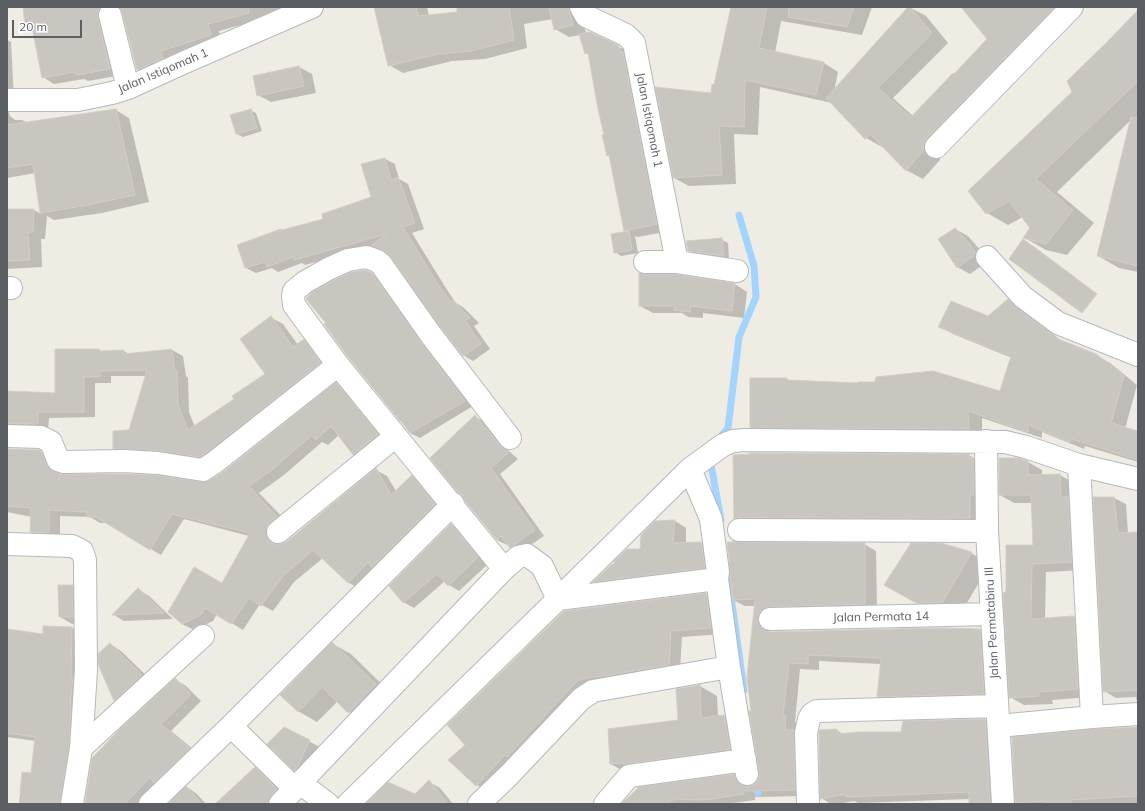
<!DOCTYPE html>
<style>
body{margin:0}
#map{position:relative;width:1145px;height:811px;overflow:hidden;background:#eeece3;font-family:Mulish,sans-serif}
canvas{display:block}
.frame{position:absolute;inset:0;border:8px solid #5b5f64;pointer-events:none}
.scale{position:absolute;left:12px;top:20px;width:70px;height:18px;box-sizing:border-box;border:2px solid #5b5f64;border-top:0;padding-left:5px;font-size:12px;line-height:14px;white-space:nowrap;color:#5b5f64;-webkit-text-stroke:3px #fff;paint-order:stroke}
</style>
<div id="map">
<canvas width="1145" height="811"></canvas>
<div class="frame"></div>
<div class="scale">20 m</div>
</div>
<script>
const ctx = document.querySelector('canvas').getContext('2d');
ctx.lineJoin = 'round';
function fillPath(path, color) { ctx.fillStyle = color; ctx.fill(path, 'evenodd'); }
const toPath = rows => new Path2D(rows.map(r => 'M' + r).join(''));
function strokePath(path, color, width, dash) { ctx.strokeStyle = color; ctx.lineWidth = width; ctx.lineCap = dash ? 'butt' : 'round'; ctx.setLineDash(dash || []); ctx.stroke(path); }
function label(font, color, halo, rows, align = 'center') {
  ctx.font = font + ' Mulish,sans-serif'; ctx.lineWidth = 3; ctx.setLineDash([]); ctx.textBaseline = 'middle'; ctx.strokeStyle = halo; ctx.fillStyle = color; for (const [text, x, y, turn = 0] of rows) {
    ctx.save(); ctx.translate(x, y); ctx.rotate((+turn || 0) * Math.PI / 180); ctx.textAlign = isNaN(turn) ? turn : align; if (halo) ctx.strokeText(text, 0, 0); ctx.fillText(text, 0, 0); ctx.restore();
  }
}
const shadow = toPath([
 [24,7,299,7,272,16,219,31,222,42,149,76,137,70,122,9,119,9,122,75,88,81,84,79,54,84,43,77,34,31,26,27],
 [375,7,427,7,429,16,458,13,458,7,585,7,580,10,586,33,617,46,631,53,669,231,638,237,635,236,638,253,621,256,615,252,629,232,625,230,610,156,608,155,606,136,590,55,586,53,580,35,569,37,555,29,553,19,524,24,527,48,485,59,452,61,403,73,389,65],
 [732,7,872,7,862,35,781,21,775,53,824,63,838,72,834,92,909,7,926,16,948,43,893,98,913,116,955,75,988,39,963,7,1080,7,940,153,940,160,923,179,906,170,883,146,882,147,866,138,832,103,760,87,758,135,734,134,736,184,689,186,674,178,715,86],
 [1138,11,1138,272,1119,268,1098,256,1131,120,1057,192,1094,223,1067,255,1046,250,1025,238,1032,228,1023,217,1008,225,987,213,1073,92],
 [7,40,11,42,14,98,8,109,10,116,15,120,22,120,28,123,116,110,129,118,149,202,102,213,54,220,47,216,45,239,41,239,42,267,7,269,7,210,34,210,41,214,36,173,7,178],
 [299,67,312,74,316,93,271,102,258,95,254,76],
 [250,110,256,113,262,131,243,137,237,134],
 [385,159,395,164,399,179,408,184,424,229,412,233,447,290,456,303,463,307,479,323,474,326,490,349,473,361,463,355,389,253,374,246,305,265,302,263,278,272,272,268,256,273,246,268,283,231,325,219,372,198],
 [955,229,968,236,981,251,987,262,970,274,957,267],
 [722,240,728,243,729,259,695,254,688,250,687,242],
 [1023,240,1036,248,1076,278,1071,301],
 [371,274,381,279,473,406,420,438,410,433,327,323],
 [735,284,747,292,744,318,703,313,703,318,688,317,682,313,653,313,640,306],
 [1008,300,1021,308,1029,316,1063,342,1096,355,1110,363,1137,385,1125,429,1138,432,1138,462,1085,446,1084,449,1042,432,1042,438,982,418,982,436,765,435,751,427,751,379,787,379,791,381,1000,392,1012,358,953,334,939,326,988,317],
 [272,318,283,324,298,345,304,340,315,347,331,369,212,463,125,455,114,448,129,431,146,376,111,376,111,383,95,383,95,417,49,418,48,430,7,437,7,392,56,394,99,350,103,352,124,351,129,354,172,350,183,356,186,376,188,378,189,412,195,427,235,399,266,374],
 [336,384,347,390,389,441,364,461,353,454,339,435,328,445,322,442,284,475,259,493,288,523,276,541,278,545,286,543,376,470,387,476,396,491,412,476,423,483,446,511,360,589,349,583,323,558,294,582,273,611,260,604,243,630,217,614,213,621,194,630,182,624,222,584,249,536,184,519,161,555,107,523,100,523,90,517,60,516,60,539,43,538,31,532,32,517,7,512,7,449,41,452,52,459,59,474,202,483,210,481,223,473],
 [475,417,485,422,510,452,518,459,500,474,544,536,520,552,511,547,508,544,507,545,497,540],
 [969,455,993,469,993,471,998,473,998,509,994,509,994,532,759,532,735,518],
 [1019,459,1028,462,1042,470,1042,476,1060,475,1074,483,1085,570,1046,572,1045,619,1074,617,1088,625,1092,697,1052,700,1053,704,1024,705,1010,697,1007,593,1034,546,1032,503,1014,503,1000,495],
 [1114,498,1126,504,1128,533,1138,533,1138,702,1137,701,1136,697,1116,698,1104,691],
 [675,521,686,528,686,544,701,543,713,550,716,574,606,588,595,582,640,550],
 [451,525,461,531,488,564,459,591,449,585,445,581,414,608,403,602],
 [864,544,876,551,877,610,769,627,770,632,980,630,991,636,995,700,890,703,878,696,881,664,819,661,819,670,800,669,795,722,797,723,806,796,755,797,755,800,726,804,623,804,734,775,746,782,748,787,756,784,760,778,752,712,755,606,745,606,733,600],
 [941,544,971,553,990,564,961,613,935,613,886,585],
 [72,586,85,593,85,623,72,624,60,617],
 [138,589,149,596,173,619,124,621,114,615],
 [706,594,718,601,722,634,682,637,680,671,616,683,489,792,477,785,450,760],
 [72,628,83,635,71,804,19,804,23,773,32,774,36,741,7,737,7,630,44,635],
 [110,644,121,651,152,681,126,706,115,700],
 [333,644,351,654,394,696,368,723,349,712,338,701,317,722,298,711],
 [176,680,186,686,201,701,171,731,200,755,150,804,86,804],
 [700,686,717,696,718,716,724,716,742,726,748,759,628,774,611,764,679,721],
 [985,720,997,726,1001,804,970,804,970,799,858,803,854,801,838,804,831,804,821,798,837,730,844,735,902,733,904,722],
 [1138,728,1138,804,1016,804,1013,738],
 [284,729,322,748,308,777,295,770],
 [255,768,266,774,287,796,280,804,216,804],
 [429,782,440,788,453,804,367,804,416,795],
 [187,787,197,794,206,804,169,804]
]);
const stream = toPath([
 [718,440,728,428,739,337,756,297,754,266,739,215],
 [710,459,721,520],
 [727,568,744,690],
 [755,772,758,793]
]);
const building = toPath([
 [23,7,101,7,98,12,98,18,110,69,76,75,75,72,42,78,32,27,25,27,23,7],
 [119,7,248,7,249,13,208,24,211,35,161,51,163,58,137,70,122,12,119,7],
 [374,7,416,7,418,16,457,12,457,7,509,7,514,40,471,51,438,54,388,66,374,7],
 [549,7,568,7,573,25,554,30,549,7],
 [731,7,767,7,759,48,824,62,816,95,745,80,744,127,719,126,722,175,673,178,655,87,711,93,712,84,714,85,731,7],
 [789,7,854,7,847,27,788,17,789,7],
 [908,7,910,7,932,33,878,88,911,117,953,73,954,74,987,39,961,7,1055,7,927,138,924,144,924,150,906,171,870,134,865,139,826,98,908,7],
 [1138,10,1138,81,1036,179,1073,210,1046,244,1023,238,1030,228,1009,201,986,214,968,191,1072,92,1067,81,1106,43,1138,10],
 [590,32,618,45,621,52,623,52,657,224,624,231,609,155,607,156,602,135,604,135,598,109,588,53,585,54,579,34,590,32],
 [299,66,304,86,257,96,253,76,299,66],
 [116,109,135,195,88,205,40,213,33,164,7,168,7,125,116,109],
 [251,109,257,128,236,134,230,115,251,109],
 [1131,117,1138,118,1138,266,1097,256,1131,117],
 [385,158,391,180,398,177,415,223,403,227,437,283,451,302,453,300,470,318,465,320,481,344,463,356,441,328,391,257,384,251,371,246,386,234,294,260,293,257,267,267,265,262,245,268,237,245,281,229,282,230,323,219,322,214,371,197,361,164,385,158],
 [7,209,34,209,33,232,28,232,30,260,7,261,7,209],
 [955,228,969,243,975,252,975,255,957,268,938,239,955,228],
 [629,231,632,250,614,253,611,234,629,231],
 [722,238,724,256,688,251,686,241,722,238],
 [1023,239,1097,294,1082,313,1009,259,1023,239],
 [365,270,372,273,421,342,465,401,410,433,401,421,400,421,348,357,324,324,326,323,306,299,312,292,334,280,352,272,365,270],
 [639,273,645,274,676,274,735,283,732,311,691,306,690,312,674,310,674,306,639,306,639,273],
 [1008,299,1015,307,1047,330,1053,337,1096,354,1124,376,1111,423,1138,431,1138,460,1072,439,1070,442,1028,425,1028,432,968,411,969,429,750,428,750,378,787,378,787,380,858,383,858,382,875,382,876,377,933,371,1000,391,1011,356,938,327,951,301,988,316,1008,299],
 [271,316,293,347,304,339,321,363,200,457,159,451,113,449,113,431,129,430,147,370,100,371,100,377,84,377,84,412,38,412,38,424,7,424,7,391,55,393,55,349,99,349,100,351,124,350,124,354,172,349,175,371,177,370,178,405,188,430,234,399,232,396,265,374,240,339,271,316],
 [336,382,378,434,353,455,331,426,316,440,312,435,273,469,249,486,277,517,270,522,267,527,266,534,269,540,274,544,280,544,286,542,295,535,376,468,391,495,412,475,435,504,372,567,368,562,348,583,313,550,283,576,261,606,249,598,231,624,205,608,201,615,182,624,168,612,194,567,222,583,250,533,172,514,150,550,96,517,87,517,87,512,49,510,49,533,30,532,31,508,7,506,7,449,39,450,41,451,46,463,49,469,60,474,124,474,157,475,202,482,210,480,223,472,336,382],
 [475,415,485,429,486,428,500,446,509,452,491,468,535,530,510,548,501,536,497,540,465,501,462,495,458,493,430,458,475,415],
 [750,453,969,454,969,458,974,458,974,495,970,495,970,518,739,518,734,519,733,455,750,454,750,453],
 [999,458,1019,458,1028,461,1028,475,1060,474,1061,497,1068,497,1072,562,1032,564,1031,619,1074,616,1078,689,1039,692,1039,696,1009,698,1003,593,1006,592,1006,545,1033,545,1031,495,999,495,999,458],
 [1093,497,1114,497,1118,533,1138,532,1138,690,1103,692,1093,497],
 [675,520,673,543,701,542,705,568,593,582,611,565,614,564,614,561,627,549,640,549,641,535,655,521,675,520],
 [451,524,478,557,448,586,437,574,403,603,389,586,451,524],
 [733,541,739,542,865,543,865,604,769,607,763,609,759,613,758,620,760,626,764,630,770,632,938,628,980,629,984,694,877,697,881,658,808,655,808,664,789,663,783,716,786,716,785,730,794,730,795,790,744,791,744,794,712,799,699,800,675,799,665,804,621,804,638,788,638,787,734,774,738,782,743,786,749,786,755,784,759,779,759,772,749,711,751,711,747,677,755,599,733,600,730,579,730,570,727,542,733,542,733,541],
 [911,543,941,543,972,552,942,603,916,603,884,585,911,543],
 [58,585,73,585,73,617,59,617,58,585],
 [138,588,164,613,112,615,138,588],
 [706,593,711,628,671,631,669,665,604,676,590,677,577,681,507,757,505,755,476,786,448,760,465,745,447,725,564,611,706,593],
 [43,626,72,627,71,679,73,677,70,705,71,705,69,747,60,804,21,804,23,794,20,794,22,772,31,773,35,737,7,733,7,629,43,634,43,626],
 [332,642,376,684,348,713,322,687,298,712,280,695,332,642],
 [110,643,142,675,114,701,98,664,98,654,110,643],
 [175,678,191,694,161,724,190,749,154,783,150,777,125,804,85,804,92,758,120,729,175,678],
 [700,685,701,718,724,715,730,749,627,764,625,765,623,763,610,764,608,729,678,720,676,689,700,685],
 [985,719,990,804,969,804,969,792,846,797,845,794,820,799,819,734,819,730,837,729,838,734,858,732,901,732,903,721,985,719],
 [284,727,310,740,297,768,294,771,267,744,284,727],
 [1138,727,1138,796,1071,800,1071,803,1046,804,1045,801,1015,803,1012,737,1093,729,1138,727],
 [255,767,277,789,271,796,268,801,268,804,215,804,255,767],
 [429,780,448,804,366,804,388,782,415,794,429,780],
 [186,786,202,804,171,804,170,802,186,786]
]);
const minor = toPath([
 [581,7,586,16,626,35,634,43,677,262],
 [110,15,128,88],
 [7,100,78,100,112,93,128,88,185,62,312,7],
 [936,147,1072,7],
 [987,257,1023,297,1058,323,1138,355],
 [645,262,677,262,737,271],
 [7,288,11,288],
 [7,436,41,437,51,442,58,460,64,462,124,461,158,463,203,470,215,462,338,365],
 [986,441,987,531,1003,804],
 [1079,465,1092,717,1138,714],
 [690,469,711,519,718,572,717,579,729,667,747,774],
 [739,530,987,531],
 [278,532,396,436],
 [7,544,72,546,82,551,85,560,86,670,81,748,72,804],
 [504,569,518,557,527,555,542,566,558,599,717,579],
 [770,619,992,614],
 [231,726,295,789],
 [999,726,1092,717],
 [81,748,203,636],
 [150,804,231,726,453,504],
 [280,804,300,783],
 [328,804,300,783,504,569,338,365,294,305,293,296,294,291,305,282,328,269,348,260,366,257,372,259,377,261,381,264,431,335,510,438],
 [348,804,558,599,690,469,723,445,733,441,745,440,1005,442,1026,447,1079,465,1138,479],
 [479,804,509,775,581,699,593,691,729,667],
 [605,804,629,776,745,760],
 [808,804,806,733,809,719,812,714,817,711,997,706]
]);
const streetNames = [
 ["Jalan Istiqomah 1",163,71,-23],
 ["Jalan Istiqomah 1",649,120,79],
 ["Jalan Permata 14",881,617,-1],
 ["Jalan Permatabiru III",992,623,-93]
];
fillPath(shadow, '#0003');
strokePath(stream, '#a2d4ff', 7);
fillPath(building, '#c9c6c0');
strokePath(building, '#d3cec1', 1);
strokePath(minor, '#b5b9bd', 24);
strokePath(minor, '#fff', 22);
label('12px', '#5b5f64', '#fff', streetNames);
</script>
